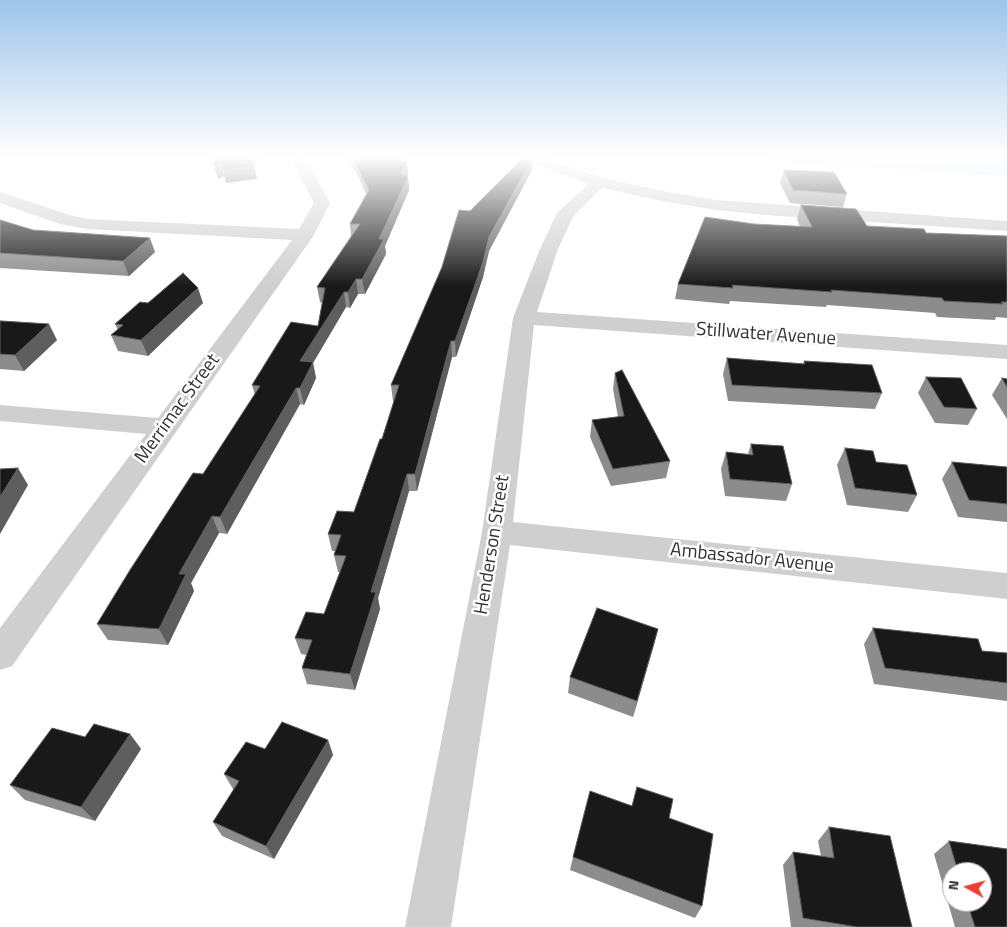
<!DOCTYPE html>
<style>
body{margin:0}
#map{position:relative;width:1007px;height:927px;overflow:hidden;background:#fff;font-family:"Titillium Web",sans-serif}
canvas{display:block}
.north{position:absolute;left:942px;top:862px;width:50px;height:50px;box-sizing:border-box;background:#fff;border:1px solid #adadad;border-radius:50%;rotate:277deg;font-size:14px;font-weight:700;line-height:20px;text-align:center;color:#323232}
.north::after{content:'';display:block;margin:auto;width:18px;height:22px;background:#eb3e32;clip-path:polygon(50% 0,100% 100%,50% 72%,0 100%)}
</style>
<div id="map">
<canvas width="1007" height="927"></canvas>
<div class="north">N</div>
</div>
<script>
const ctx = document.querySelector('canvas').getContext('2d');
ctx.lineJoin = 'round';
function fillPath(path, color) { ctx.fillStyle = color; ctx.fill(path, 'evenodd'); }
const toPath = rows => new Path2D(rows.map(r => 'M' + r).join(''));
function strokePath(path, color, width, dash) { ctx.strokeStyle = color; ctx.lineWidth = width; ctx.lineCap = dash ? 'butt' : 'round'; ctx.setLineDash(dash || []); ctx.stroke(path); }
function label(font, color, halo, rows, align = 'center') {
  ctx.font = font + ' "Titillium Web",sans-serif'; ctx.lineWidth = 5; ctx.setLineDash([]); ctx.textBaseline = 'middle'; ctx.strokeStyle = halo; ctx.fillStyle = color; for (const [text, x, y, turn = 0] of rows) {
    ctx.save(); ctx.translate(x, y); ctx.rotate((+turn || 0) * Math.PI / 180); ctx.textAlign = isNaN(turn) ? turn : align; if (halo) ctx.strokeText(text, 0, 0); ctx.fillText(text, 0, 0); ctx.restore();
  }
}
const water = toPath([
 [746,157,1007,157,1007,176,780,162]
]);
const minor = toPath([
 [290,157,305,157,330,203,314,235,12,666,0,670,0,628,146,434,0,421,0,405,158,418,292,240,87,229,60,224,0,203,0,192,70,215,87,219,299,229,314,203,290,157],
 [520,157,541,157,603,178,662,191,716,200,1007,221,1007,231,765,215,716,210,662,201,602,188,574,215,558,249,537,312,1007,345,1007,359,534,325,513,522,1007,573,1007,599,510,545,451,927,405,927,482,532,513,318,540,249,557,213,588,184,522,160,520,157]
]);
const wall = toPath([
 [345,157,396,157,407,162,408,175,407,176,408,177,409,190,385,246,386,254,365,294,358,294,350,308,346,307,313,363,316,378,304,405,300,404,227,534,219,533,191,583,194,591,168,645,108,640,97,624,203,474,255,395,252,385,318,326,322,303,320,302,317,287,351,236,350,224,366,194,356,172],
 [533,157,532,170,489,251,483,277,456,357,452,357,417,491,409,491,378,598,380,609,355,690,307,684,302,668,306,655,301,654,295,638,324,614,340,572,338,572,334,555,335,551,332,551,328,534,354,512,382,439,394,401,393,401,391,385,470,211],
 [784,170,847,194,843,207,790,203,780,183],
 [801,205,867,226,926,233,1007,236,1007,318,996,317,995,320,937,317,935,313,827,305,826,307,730,301,729,304,675,299,678,284,754,224,800,227,797,219],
 [0,220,33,230,155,252,129,276,0,268],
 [148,303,203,303,148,356,118,351,111,335,118,330,115,324],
 [0,321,57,340,24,371,0,369],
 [727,358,803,364,804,361,882,393,875,409,728,401,723,374],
 [615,373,670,461,666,478,611,486,590,437,592,420,618,417,613,389],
 [926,377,977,409,968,425,935,423,918,393],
 [1002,378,1007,379,1007,419,992,395],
 [751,444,792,484,786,501,725,496,721,469,726,452,748,454],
 [845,448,876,462,917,495,908,512,847,505,837,465],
 [952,462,1007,467,1007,522,958,517,942,479],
 [873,628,982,651,1007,653,1007,701,874,684,864,644],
 [658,629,633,717,568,693,570,677],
 [130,734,141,749,95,821,25,800,10,785,85,737],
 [328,740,333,755,274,859,222,836,213,822,234,790,233,789,224,774,265,749],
 [637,787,669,818,702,906,695,918,570,870,573,857,632,806],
 [829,827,912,927,791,927,783,865,793,852,821,856,818,841],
 [949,841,1007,849,1007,927,955,927,934,854],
 [952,872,982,872,982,902,952,902]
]);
const shadedWall = toPath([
 [249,157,267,157,251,164],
 [533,157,532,170,489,251,483,277,456,357,455,341,489,237],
 [407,162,408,175,402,187,401,173],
 [221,163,224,176,218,179,214,166],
 [254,166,257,179,226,183,223,170],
 [408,177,409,190,385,246,386,254,365,294,362,279,379,239],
 [150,238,155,252,129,276,123,261],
 [356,279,358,294,350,308,348,292],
 [198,288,203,303,148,356,141,340],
 [344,292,346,307,313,363,316,378,304,405,300,388,300,361],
 [49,324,57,340,24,371,15,355],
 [451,341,452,357,417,491,415,474],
 [296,388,300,404,227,534,220,517],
 [18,468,28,485,0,534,0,497],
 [407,474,409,491,378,598,380,609,355,690,350,674,371,592],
 [212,516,219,533,191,583,194,591,168,645,159,629,179,574],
 [658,629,654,645,633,717,637,701],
 [130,734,141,749,95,821,81,807],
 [328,740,333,755,274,859,266,846]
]);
const building = toPath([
 [214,157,250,157,254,166,223,170,221,163,214,166,214,157],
 [352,157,396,157,407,162,401,173,408,177,379,239,384,239,362,279,356,279,348,292,344,292,300,361,313,362,300,388,296,388,220,517,212,516,179,574,186,574,159,629,97,624,130,570,193,473,203,474,260,386,252,385,291,322,318,326,325,288,317,287,360,224,350,224,369,190,352,157],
 [524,157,533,157,489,237,483,262,455,341,451,341,415,474,407,474,371,592,376,592,350,674,302,668,312,640,295,638,306,612,324,614,346,556,334,555,341,535,328,534,337,511,354,512,380,439,382,439,399,385,391,385,442,267,459,210,470,211,524,157],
 [784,170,834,172,847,194,793,190,784,170],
 [801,205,856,209,867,226,924,229,926,233,1007,236,1007,302,1001,302,1003,304,944,301,942,298,831,290,832,292,732,285,733,288,678,284,705,217,754,224,812,227,801,205],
 [0,220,33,230,150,238,123,261,0,253,0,220],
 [183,273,198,288,141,340,111,335,123,325,115,324,140,302,148,303,183,273],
 [0,321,2,321,49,324,15,355,0,354,0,321],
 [727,358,805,364,804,361,872,365,882,393,732,385,727,358],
 [622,370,670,461,613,469,592,420,624,416,615,373,622,370],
 [926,377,961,378,977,409,944,407,926,377],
 [1002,378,1007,379,1007,387,1002,378],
 [751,444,783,446,792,484,730,479,726,452,753,455,751,444],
 [845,448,873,451,876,462,907,465,917,495,855,488,845,448],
 [952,462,1007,467,1007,504,969,500,952,462],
 [18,468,0,497,0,469,18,468],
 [597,608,658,629,637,701,570,677,597,608],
 [873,628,978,639,982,651,1007,653,1007,683,885,668,873,628],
 [282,722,328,740,266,846,213,822,239,781,224,774,246,742,265,749,282,722],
 [94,724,130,734,81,807,10,785,52,728,85,737,94,724],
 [637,787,673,799,669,818,713,834,702,906,573,857,590,791,632,806,637,787],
 [829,827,890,836,912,927,857,927,803,918,793,852,834,858,829,827],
 [949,841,1007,849,1007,927,975,927,967,902,982,902,982,872,958,872,949,841]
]);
const streetNames = [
 ["Stillwater Avenue",766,335,4],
 ["Merrimac Street",178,409,-54],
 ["Henderson Street",493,545,-81],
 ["Ambassador Avenue",752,559,6]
];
fillPath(water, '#cdddee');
fillPath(minor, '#cfcfcf');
fillPath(wall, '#8c8c8c');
fillPath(shadedWall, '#5e5e5e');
fillPath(building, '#191919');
strokePath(building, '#5e5e5e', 1);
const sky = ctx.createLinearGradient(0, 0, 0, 286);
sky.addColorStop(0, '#9dc4ea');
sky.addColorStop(0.55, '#fff');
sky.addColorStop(1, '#ffffff00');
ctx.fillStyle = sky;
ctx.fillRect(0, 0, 1007, 286);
label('19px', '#323232', '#fff', streetNames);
</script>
